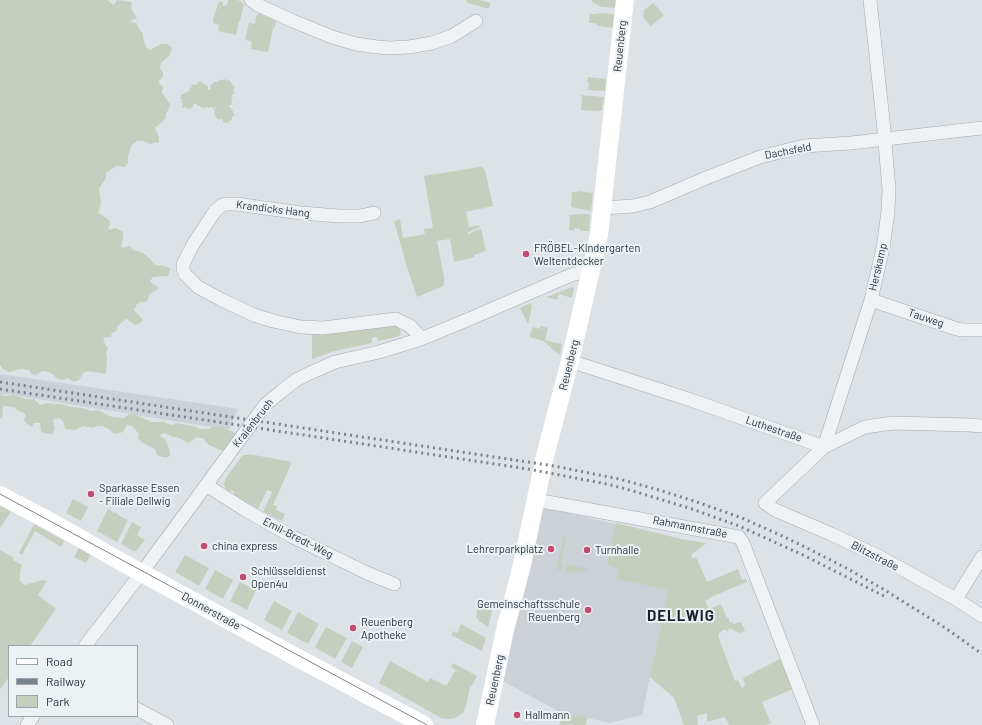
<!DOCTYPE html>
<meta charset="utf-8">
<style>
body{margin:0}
#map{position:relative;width:982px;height:725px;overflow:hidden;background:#dde2e6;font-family:Barlow,sans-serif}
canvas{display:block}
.legend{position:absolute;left:8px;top:645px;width:130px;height:72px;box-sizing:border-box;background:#ecf1f4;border:1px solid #9ea5aa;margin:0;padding:5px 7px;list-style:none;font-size:12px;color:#28323b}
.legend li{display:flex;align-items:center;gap:8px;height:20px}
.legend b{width:20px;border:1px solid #9ea5aa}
</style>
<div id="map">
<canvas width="982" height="725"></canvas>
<ul class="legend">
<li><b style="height:5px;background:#fff"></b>Road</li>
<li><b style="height:5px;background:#78848e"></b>Railway</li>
<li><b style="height:11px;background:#c6cfbf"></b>Park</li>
</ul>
</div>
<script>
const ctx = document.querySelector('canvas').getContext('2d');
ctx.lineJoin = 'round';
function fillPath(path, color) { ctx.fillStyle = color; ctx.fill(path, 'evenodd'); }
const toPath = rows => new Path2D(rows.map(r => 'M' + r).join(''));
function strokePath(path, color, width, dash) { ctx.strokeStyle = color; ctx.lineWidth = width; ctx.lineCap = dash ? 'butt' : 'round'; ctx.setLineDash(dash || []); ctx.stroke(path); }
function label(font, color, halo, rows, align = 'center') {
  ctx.font = font + ' Barlow,sans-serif'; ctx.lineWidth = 4; ctx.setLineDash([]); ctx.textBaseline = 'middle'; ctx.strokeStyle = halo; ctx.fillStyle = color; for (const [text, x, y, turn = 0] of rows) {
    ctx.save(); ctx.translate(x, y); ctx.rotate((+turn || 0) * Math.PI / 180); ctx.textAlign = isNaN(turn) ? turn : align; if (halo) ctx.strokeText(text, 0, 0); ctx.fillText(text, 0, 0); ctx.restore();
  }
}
const built = toPath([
 [0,374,212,405,238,409,229,429,220,428,218,426,212,427,137,415,134,414,131,414,13,395,0,394],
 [535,507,572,514,681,539,668,590,642,715,610,723,565,713,556,710,514,687,496,678]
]);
const green = toPath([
 [0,0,107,0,114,5,117,0,130,2,132,3,131,8,134,13,137,19,133,19,130,22,136,23,143,35,143,38,146,47,150,50,161,44,167,44,172,48,171,51,169,56,161,63,160,68,163,73,163,77,158,82,163,86,162,93,170,104,169,109,166,113,166,118,155,128,159,137,159,142,150,144,143,141,137,141,132,145,128,156,128,163,125,167,117,166,111,169,106,173,106,178,99,189,101,202,99,211,97,212,109,220,110,224,108,230,116,228,123,232,123,239,121,246,122,248,130,246,133,250,143,253,148,257,155,265,164,266,170,268,169,273,168,276,153,277,150,281,153,284,157,286,158,289,149,295,148,300,145,302,141,302,137,304,134,310,143,320,139,324,135,325,130,322,126,318,124,321,117,326,117,330,111,334,112,337,103,338,105,344,108,348,106,353,107,360,106,374,87,371,83,373,79,380,74,382,68,378,62,380,56,378,54,375,49,372,43,371,36,375,31,374,29,370,21,369,9,372,3,369,0,365],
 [228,0,238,0,244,4,240,21,239,21,236,35,218,31,219,25,213,23,213,20,219,1,223,2,223,6,225,6,228,3],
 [465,0,479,0,491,3,489,8,486,8,467,3,467,1],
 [592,0,616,0,616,8,601,7,592,2],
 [653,3,664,15,651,26,643,18,644,10],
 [259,13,276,21,275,27,273,28,268,52,251,49,252,42,245,39,249,23,255,24,256,16],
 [601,13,615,14,613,28,599,26,594,23,589,23,590,14,594,14],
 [588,77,606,79,605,91,588,90,589,82,587,82],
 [225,79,227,81,229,80,235,87,233,91,235,92,232,95,233,97,231,98,232,101,231,102,232,104,228,106,231,108,231,110,233,111,233,113,235,115,232,117,232,120,229,121,229,124,227,122,224,123,222,119,219,119,219,120,217,119,215,116,216,115,214,113,215,111,214,110,217,107,215,107,214,109,212,107,209,108,206,107,204,109,203,107,200,107,200,106,197,105,194,103,192,108,188,109,186,108,185,106,183,108,182,107,183,104,181,101,182,100,180,98,182,96,181,95,182,94,184,94,186,92,188,92,188,91,190,91,189,89,191,88,192,85,194,84,195,85,197,84,198,81,202,82,202,83,208,86,208,90,209,90,211,88,210,85,213,84,213,82,217,82,220,80,222,80],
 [581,95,604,97,602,111,581,110,582,96],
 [479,167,482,167,485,170,493,206,466,212,469,227,479,225,480,227,475,229,467,233,468,235,474,231,481,229,486,251,474,255,474,257,454,262,450,239,437,241,444,277,444,285,443,286,417,297,406,264,394,221,400,219,403,238,425,234,424,229,433,228,424,176],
 [578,191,593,193,591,211,571,207,572,192,577,192],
 [576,214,590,214,589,231,580,231,580,229,574,228,574,231,569,230,570,215,574,215],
 [572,287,574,288,572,298,559,294,557,300,547,297],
 [531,303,532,307,528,324,520,308],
 [395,325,399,328,401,332,400,335,397,337,378,341,377,337,372,338,372,343,331,352,312,359,312,334,341,333],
 [540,326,548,328,545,340,562,344,560,355,553,350,544,341,529,337,533,327,540,329],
 [0,394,5,396,13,395,26,399,34,399,40,405,48,403,53,404,61,404,72,407,83,408,92,411,98,410,112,417,124,418,129,414,134,414,151,422,164,422,171,425,177,423,181,424,196,427,199,429,208,429,212,427,218,426,234,432,237,435,225,450,220,450,207,444,204,439,202,438,196,437,189,443,184,441,177,437,173,437,165,433,161,434,160,436,165,439,170,451,170,456,167,457,163,457,157,455,155,449,141,442,138,438,139,434,132,426,127,425,123,432,114,434,109,429,102,426,96,426,93,428,83,426,76,430,73,430,65,429,63,421,59,418,55,419,53,421,55,429,52,434,44,433,41,432,40,423,34,423,32,427,27,424,24,420,26,416,24,413,19,411,14,407,4,406,2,409,3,411,2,417,0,419],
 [249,454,292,462,273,505,277,506,276,510,285,514,282,521,263,512,272,492,267,490,258,509,234,495,235,492,231,490,230,492,226,489,224,485,225,479,242,456,244,455,246,455],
 [73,499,88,507,81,521,66,513],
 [0,505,11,512,0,528],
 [108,509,114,513,115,512,118,514,118,515,128,520,117,542,97,531],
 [132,522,141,527,137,535,144,539,145,540,136,551,133,551,121,544],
 [616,523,681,539,706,543,691,555,693,559,696,557,707,582,738,569,742,580,746,579,747,582,711,597,711,598,705,601,709,609,721,604,727,618,728,617,730,622,732,622,734,624,741,622,745,631,739,633,729,628,728,632,726,630,723,630,718,634,719,639,735,681,738,680,742,688,745,685,743,678,780,659,793,689,762,702,771,723,765,725,729,725,725,717,707,722,707,713,697,716,698,725,684,725,674,698,650,677,668,590,617,579,619,569,607,565],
 [34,524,64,541,61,547,35,531,22,555,19,553],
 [564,536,566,537,561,562,563,563,561,570,556,569],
 [79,548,91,555,86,563,74,557],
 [0,550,14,558,13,560,22,565,20,571,20,581,24,585,32,583,41,580,47,581,38,595,56,609,30,646,9,646,9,677,0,689],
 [185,555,209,568,199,586,175,572],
 [567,564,588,569,583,572,576,570,575,573,565,571],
 [215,570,233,580,223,599,205,589],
 [240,582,256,590,247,610,230,601],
 [478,600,494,604,488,627,479,621,478,619,476,618],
 [274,601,292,611,282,630,264,620],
 [298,612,319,624,308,644,287,633],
 [461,624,486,638,482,651,451,635,453,631,457,633],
 [326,627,347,638,335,659,315,647],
 [352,641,363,647,352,668,341,662],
 [390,661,428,682,430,678,446,686,456,670,451,667,453,663,477,676,473,684,470,687,466,706,463,713,457,717,454,718,449,719,441,718,379,683],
 [565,713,588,718,585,725,559,725]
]);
const street = toPath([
 [251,0,258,5,293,21,332,37,356,44,377,47,389,48,409,47,432,43,452,36,476,21],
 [870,0,883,120,889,189,888,212,883,248,871,300,824,447,765,503,775,510,831,534,882,558,956,599,982,616],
 [603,208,633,206,650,202,706,178,760,157,804,146,851,143,982,128],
 [374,213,360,216,339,216,301,213,236,204,226,204,222,205,215,211,194,243,187,256,183,265,183,269,185,274,198,287,222,300,254,315,273,321,301,327,323,328,396,319,410,326,416,332,421,339],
 [871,300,957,329,964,330,982,330],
 [570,361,691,400,824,447,865,427,893,423,969,425,982,426],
 [206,485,247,511,293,537,367,573,394,584],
 [536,500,739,537,743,543,813,725],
 [956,599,982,557],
 [85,646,143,571,265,405,283,390,296,380,310,373,335,362,379,352,421,339,467,320,571,275,579,273,590,274],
 [137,709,167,725],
 [27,725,33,716]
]);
const secondary = toPath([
 [0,495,55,524,118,560,294,656,424,725],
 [485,725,505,630,522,565,544,460,570,361,599,235,625,0]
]);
const tram = toPath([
 [0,494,427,725]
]);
const rail = toPath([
 [0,382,554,466,619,479,659,490,694,501,742,518,780,535,807,548,846,568,883,589,944,627,982,654],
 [0,389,528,469,607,484,633,491,692,509,739,526,803,555,886,597]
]);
const markers = [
 [526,254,4,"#c24b71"],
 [91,494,4,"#c24b71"],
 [204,546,4,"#c24b71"],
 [551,549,4,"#c24b71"],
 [587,550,4,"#c24b71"],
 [243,577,4,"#c24b71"],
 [588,610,4,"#c24b71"],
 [353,628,4,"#c24b71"],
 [517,715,4,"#c24b71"]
];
const streetNames = [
 ["Reuenberg",620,46,-84],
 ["Dachsfeld",788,151,-11],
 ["Krandicks Hang",273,209,7],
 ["Herskamp",878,267,-77],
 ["Tauweg",926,318,19],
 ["Reuenberg",569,365,-76],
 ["Kraienbruch",253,423,-52],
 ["Luthestraße",774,429,19],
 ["Rahmannstraße",690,527,11],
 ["Emil-Bredt-Weg",298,538,27],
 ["Blitzstraße",875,556,27],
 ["Donnerstraße",211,611,29],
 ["Reuenberg",495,680,-78]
];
const poiNames = [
 ["FRÖBEL-Kindergarten",534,248],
 ["Weltentdecker",534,261],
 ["Sparkasse Essen",99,488],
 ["- Filiale Dellwig",99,501],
 ["china express",212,546],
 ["Lehrerparkplatz",543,549,"right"],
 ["Turnhalle",595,550],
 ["Schlüsseldienst",251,571],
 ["Open4u",251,584],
 ["Gemeinschaftsschule",580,604,"right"],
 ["Reuenberg",580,617,"right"],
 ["Reuenberg",361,622],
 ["Apotheke",361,635],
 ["Hallmann",525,715]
];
const districtNames = [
 ["DELLWIG",681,616]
];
fillPath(built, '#cbd1d7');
fillPath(green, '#c6cfbf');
strokePath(street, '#a3aaaf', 14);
strokePath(street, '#eff2f4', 13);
strokePath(secondary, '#fff', 18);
strokePath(tram, '#78848e', 1);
strokePath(rail, '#78848e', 3, [2, 4]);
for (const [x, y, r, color] of markers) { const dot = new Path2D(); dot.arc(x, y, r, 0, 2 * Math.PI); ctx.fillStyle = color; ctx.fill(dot); strokePath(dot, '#ecf1f4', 1.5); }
label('11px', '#28323b', '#ecf1f4', streetNames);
label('11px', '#28323b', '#ecf1f4', poiNames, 'left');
ctx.letterSpacing = '1px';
label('bold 15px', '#1a232c', '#ecf1f4', districtNames);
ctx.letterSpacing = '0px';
</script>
